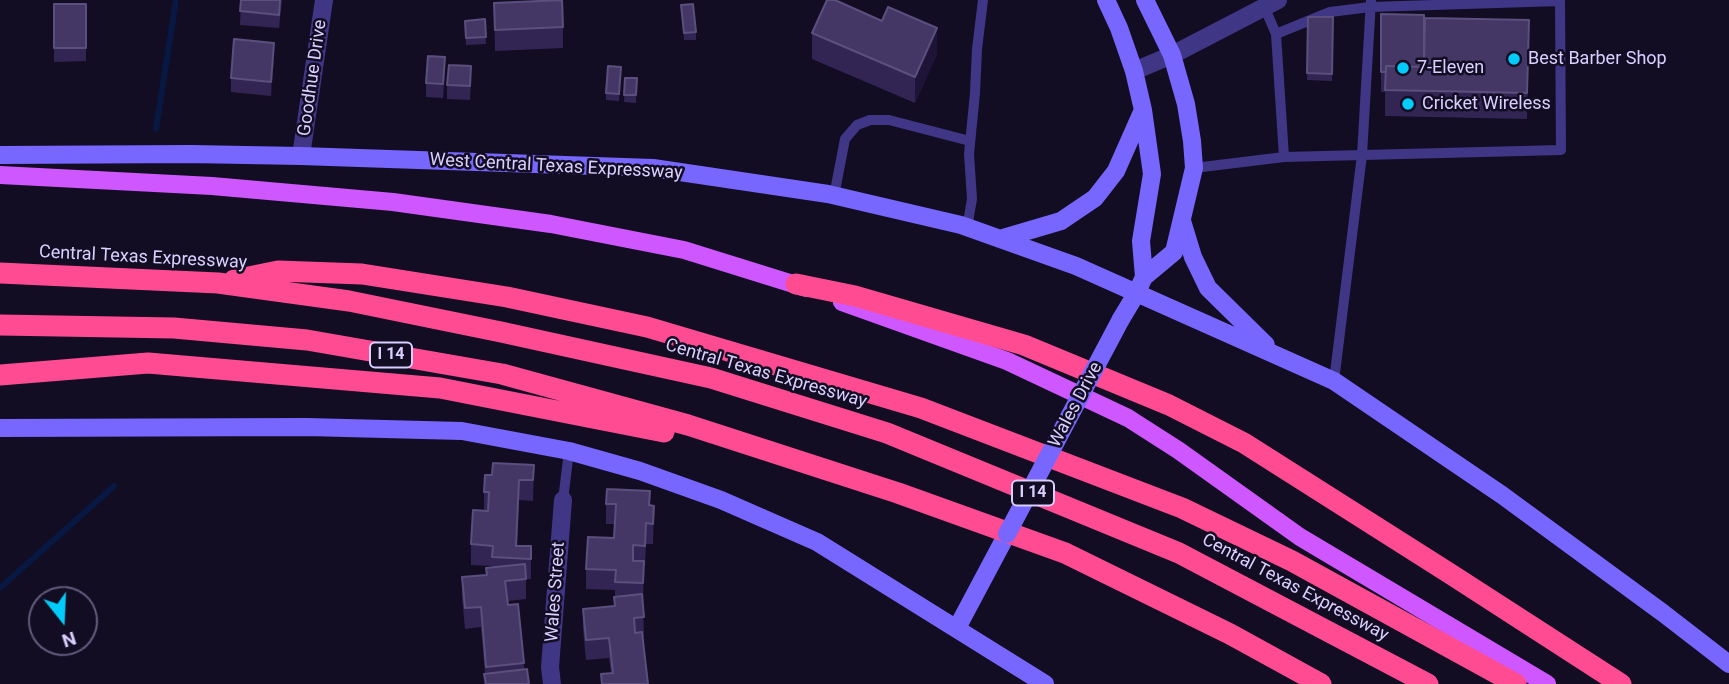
<!DOCTYPE html>
<style>
body{margin:0}
#map{position:relative;width:1729px;height:684px;overflow:hidden;background:#130d24;font-family:Roboto,sans-serif}
canvas{display:block}
.north{position:absolute;left:28px;top:586px;width:70px;height:70px;box-sizing:border-box;background:#130d24;border:2px solid #635b7c;border-radius:50%;rotate:162deg;font-size:19px;font-weight:700;line-height:28px;text-align:center;color:#dad0ff}
.north::after{content:'';display:block;margin:auto;width:24px;height:32px;background:#00ccfb;clip-path:polygon(50% 0,100% 100%,50% 72%,0 100%)}
</style>
<div id="map">
<canvas width="1729" height="684"></canvas>
<div class="north">N</div>
</div>
<script>
const ctx = document.querySelector('canvas').getContext('2d');
ctx.lineJoin = 'round';
const toPath = rows => new Path2D(rows.map(r => 'M' + r).join(''));
function strokePath(path, color, width, dash) { ctx.strokeStyle = color; ctx.lineWidth = width; ctx.lineCap = dash ? 'butt' : 'round'; ctx.setLineDash(dash || []); ctx.stroke(path); }
function fillPath(path, color) { ctx.fillStyle = color; ctx.fill(path, 'evenodd'); }
function label(font, color, halo, rows, align = 'center') {
  ctx.font = font + ' Roboto,sans-serif'; ctx.lineWidth = 5; ctx.setLineDash([]); ctx.textBaseline = 'middle'; ctx.strokeStyle = halo; ctx.fillStyle = color; for (const [text, x, y, turn = 0] of rows) {
    ctx.save(); ctx.translate(x, y); ctx.rotate((+turn || 0) * Math.PI / 180); ctx.textAlign = isNaN(turn) ? turn : align; if (halo) ctx.strokeText(text, 0, 0); ctx.fillText(text, 0, 0); ctx.restore();
  }
}
const stream = toPath([
 [156,129,176,0],
 [0,588,114,486]
]);
const lane = toPath([
 [1264,6,1276,34,1330,12,1370,7,1560,1],
 [1276,34,1284,157],
 [1194,168,1284,157,1561,150,1560,0],
 [834,196,845,139,857,125,870,120,889,120,970,141],
 [967,228,972,199,969,154,975,93,977,49,983,0],
 [1334,381,1362,155,1371,0],
 [563,500,569,451]
]);
const street = toPath([
 [1134,71,1172,55,1278,0],
 [301,156,324,0],
 [552,684,550,667,563,500]
]);
const secondary = toPath([
 [1106,0,1119,28,1134,71,1143,110,1152,174,1141,241,1144,277],
 [0,155,191,154,301,156,653,168,828,194,961,225,1076,266,1334,381,1502,495,1663,613,1729,664],
 [1182,221,1193,257,1208,288,1266,345],
 [1000,239,1061,221,1095,198,1116,171,1143,110],
 [1121,319,1136,294,1144,277,1174,252,1194,168,1192,141,1186,104,1172,55,1145,0],
 [0,428,307,427,462,431,569,451,640,471,721,500,817,542,1045,684],
 [957,628,1007,534]
]);
const primary = toPath([
 [0,175,212,186,393,202,551,224,684,250,806,288],
 [842,302,1007,361,1128,418,1178,450,1300,537,1547,684]
]);
const highway = toPath([
 [0,273,218,283,349,301,501,332,711,378,887,433,1179,553,1428,684],
 [234,280,278,271,362,274,507,297,647,327,921,408,1182,508,1292,561,1516,684],
 [796,284,855,296,1024,345,1169,405,1244,443,1449,573,1621,684],
 [0,325,174,328,307,340,502,374,688,425,898,493,1065,553,1230,634,1321,684],
 [0,375,148,363,440,388,664,432]
]);
const secondaryBridge = toPath([
 [1007,534,1121,319]
]);
const wall = toPath([
 [241,0,282,0,279,28,240,25],
 [494,3,563,27,563,48,495,51],
 [54,4,86,4,86,61,54,62],
 [681,5,696,32,696,40,684,40],
 [1381,14,1424,62,1529,46,1527,119,1385,116,1385,92,1381,92],
 [1308,17,1333,17,1332,81,1307,80],
 [485,19,486,44,466,45,465,21],
 [812,33,937,54,915,103,812,59],
 [274,57,271,96,231,92,231,78],
 [621,67,619,101,606,100,606,93],
 [445,71,443,98,426,97,426,83],
 [625,78,637,78,636,103,624,102],
 [471,80,470,100,447,99,447,85],
 [534,465,533,501,519,500,517,546,531,546,531,579,526,579,526,599,508,601,524,663,524,669,529,684,484,684,485,673,481,627,465,629,462,597,462,577,486,575,486,568,492,567,492,566,471,565,471,544,484,510,484,492,492,475],
 [606,504,654,506,653,544,646,544,645,566,644,566,643,603,644,637,642,638,648,684,601,684,601,674,611,673,609,658,586,660,583,629,583,609,614,606,614,597,615,597,615,590,586,589,586,569,614,538,615,524,606,524]
]);
const shadedWall = toPath([
 [937,28,937,54,915,103,915,77],
 [274,43,274,57,271,96,271,82],
 [519,480,519,500,516,559,516,546]
]);
const building = toPath([
 [241,0,280,0,279,15,240,11,241,0],
 [562,0,563,27,495,30,494,3,562,0],
 [827,0,835,0,882,21,888,7,937,28,915,77,812,33,827,0],
 [54,4,86,4,86,48,54,48,54,4],
 [693,4,696,32,684,33,681,5,693,4],
 [1381,14,1424,15,1424,67,1386,66,1386,72,1381,72,1381,14],
 [1308,17,1333,17,1332,74,1307,73,1308,17],
 [1425,18,1529,20,1527,93,1385,90,1386,66,1424,67,1425,18],
 [485,19,486,37,466,38,465,21,485,19],
 [234,39,274,43,271,82,231,78,234,39],
 [428,56,445,57,443,84,426,83,428,56],
 [449,65,471,66,470,86,447,85,449,65],
 [608,66,621,67,619,94,606,93,608,66],
 [625,78,637,78,636,95,624,95,625,78],
 [493,463,534,465,533,480,519,480,516,546,531,546,531,559,492,557,493,546,471,544,473,510,488,511,489,492,484,492,485,475,492,475,493,463],
 [607,489,650,491,649,505,654,506,653,524,646,523,645,546,633,545,633,561,644,561,643,583,615,582,616,570,586,569,588,537,614,538,616,504,606,504,607,489],
 [525,564,526,579,505,581,508,605,518,604,524,663,486,667,481,607,465,608,462,577,487,575,486,568,525,564],
 [642,594,644,617,634,618,635,633,642,632,648,684,602,684,601,674,613,673,609,638,586,640,583,609,615,606,614,597,642,594],
 [527,669,529,684,486,684,484,674,527,669]
]);
const markers = [
 [1514,59,7,"#00ccfb"],
 [1403,68,7,"#00ccfb"],
 [1408,104,7,"#00ccfb"]
];
const shields = [
 [391,355,42],
 [1033,493,42]
];
const shieldNames = [
 ["I 14",391,355],
 ["I 14",1033,493]
];
const poiNames = [
 ["Best Barber Shop",1528,59],
 ["7-Eleven",1417,68],
 ["Cricket Wireless",1422,104]
];
const streetNames = [
 ["Goodhue Drive",313,78,-82],
 ["West Central Texas Expressway",556,167,3],
 ["Central Texas Expressway",143,258,3],
 ["Central Texas Expressway",766,374,16],
 ["Wales Drive",1076,405,-62],
 ["Central Texas Expressway",1295,588,28],
 ["Wales Street",556,592,-86]
];
strokePath(stream, '#071843', 6);
strokePath(lane, '#403686', 10);
strokePath(street, '#403686', 18);
strokePath(secondary, '#7867ff', 18);
strokePath(primary, '#cf57ff', 18);
strokePath(highway, '#ff4b92', 21);
strokePath(secondaryBridge, '#7867ff', 18);
fillPath(wall, '#322553');
fillPath(shadedWall, '#1e1438');
fillPath(building, '#443765');
strokePath(building, '#5b4f7e', 2);
for (const [x, y, r, color] of markers) { const dot = new Path2D(); dot.arc(x, y, r, 0, 2 * Math.PI); ctx.fillStyle = color; ctx.fill(dot); strokePath(dot, '#130d24', 2.5); }
for (const [x, y, w] of shields) { const box = new Path2D(); box.roundRect(x - w / 2, y - 12.5, w, 25, 5); ctx.fillStyle = '#130d24'; ctx.fill(box); strokePath(box, '#dad0ff', 2); }
label('bold 16px', '#dad0ff', null, shieldNames);
label('18px', '#dad0ff', '#130d24', poiNames, 'left');
label('18px', '#dad0ff', '#130d24', streetNames);
</script>
